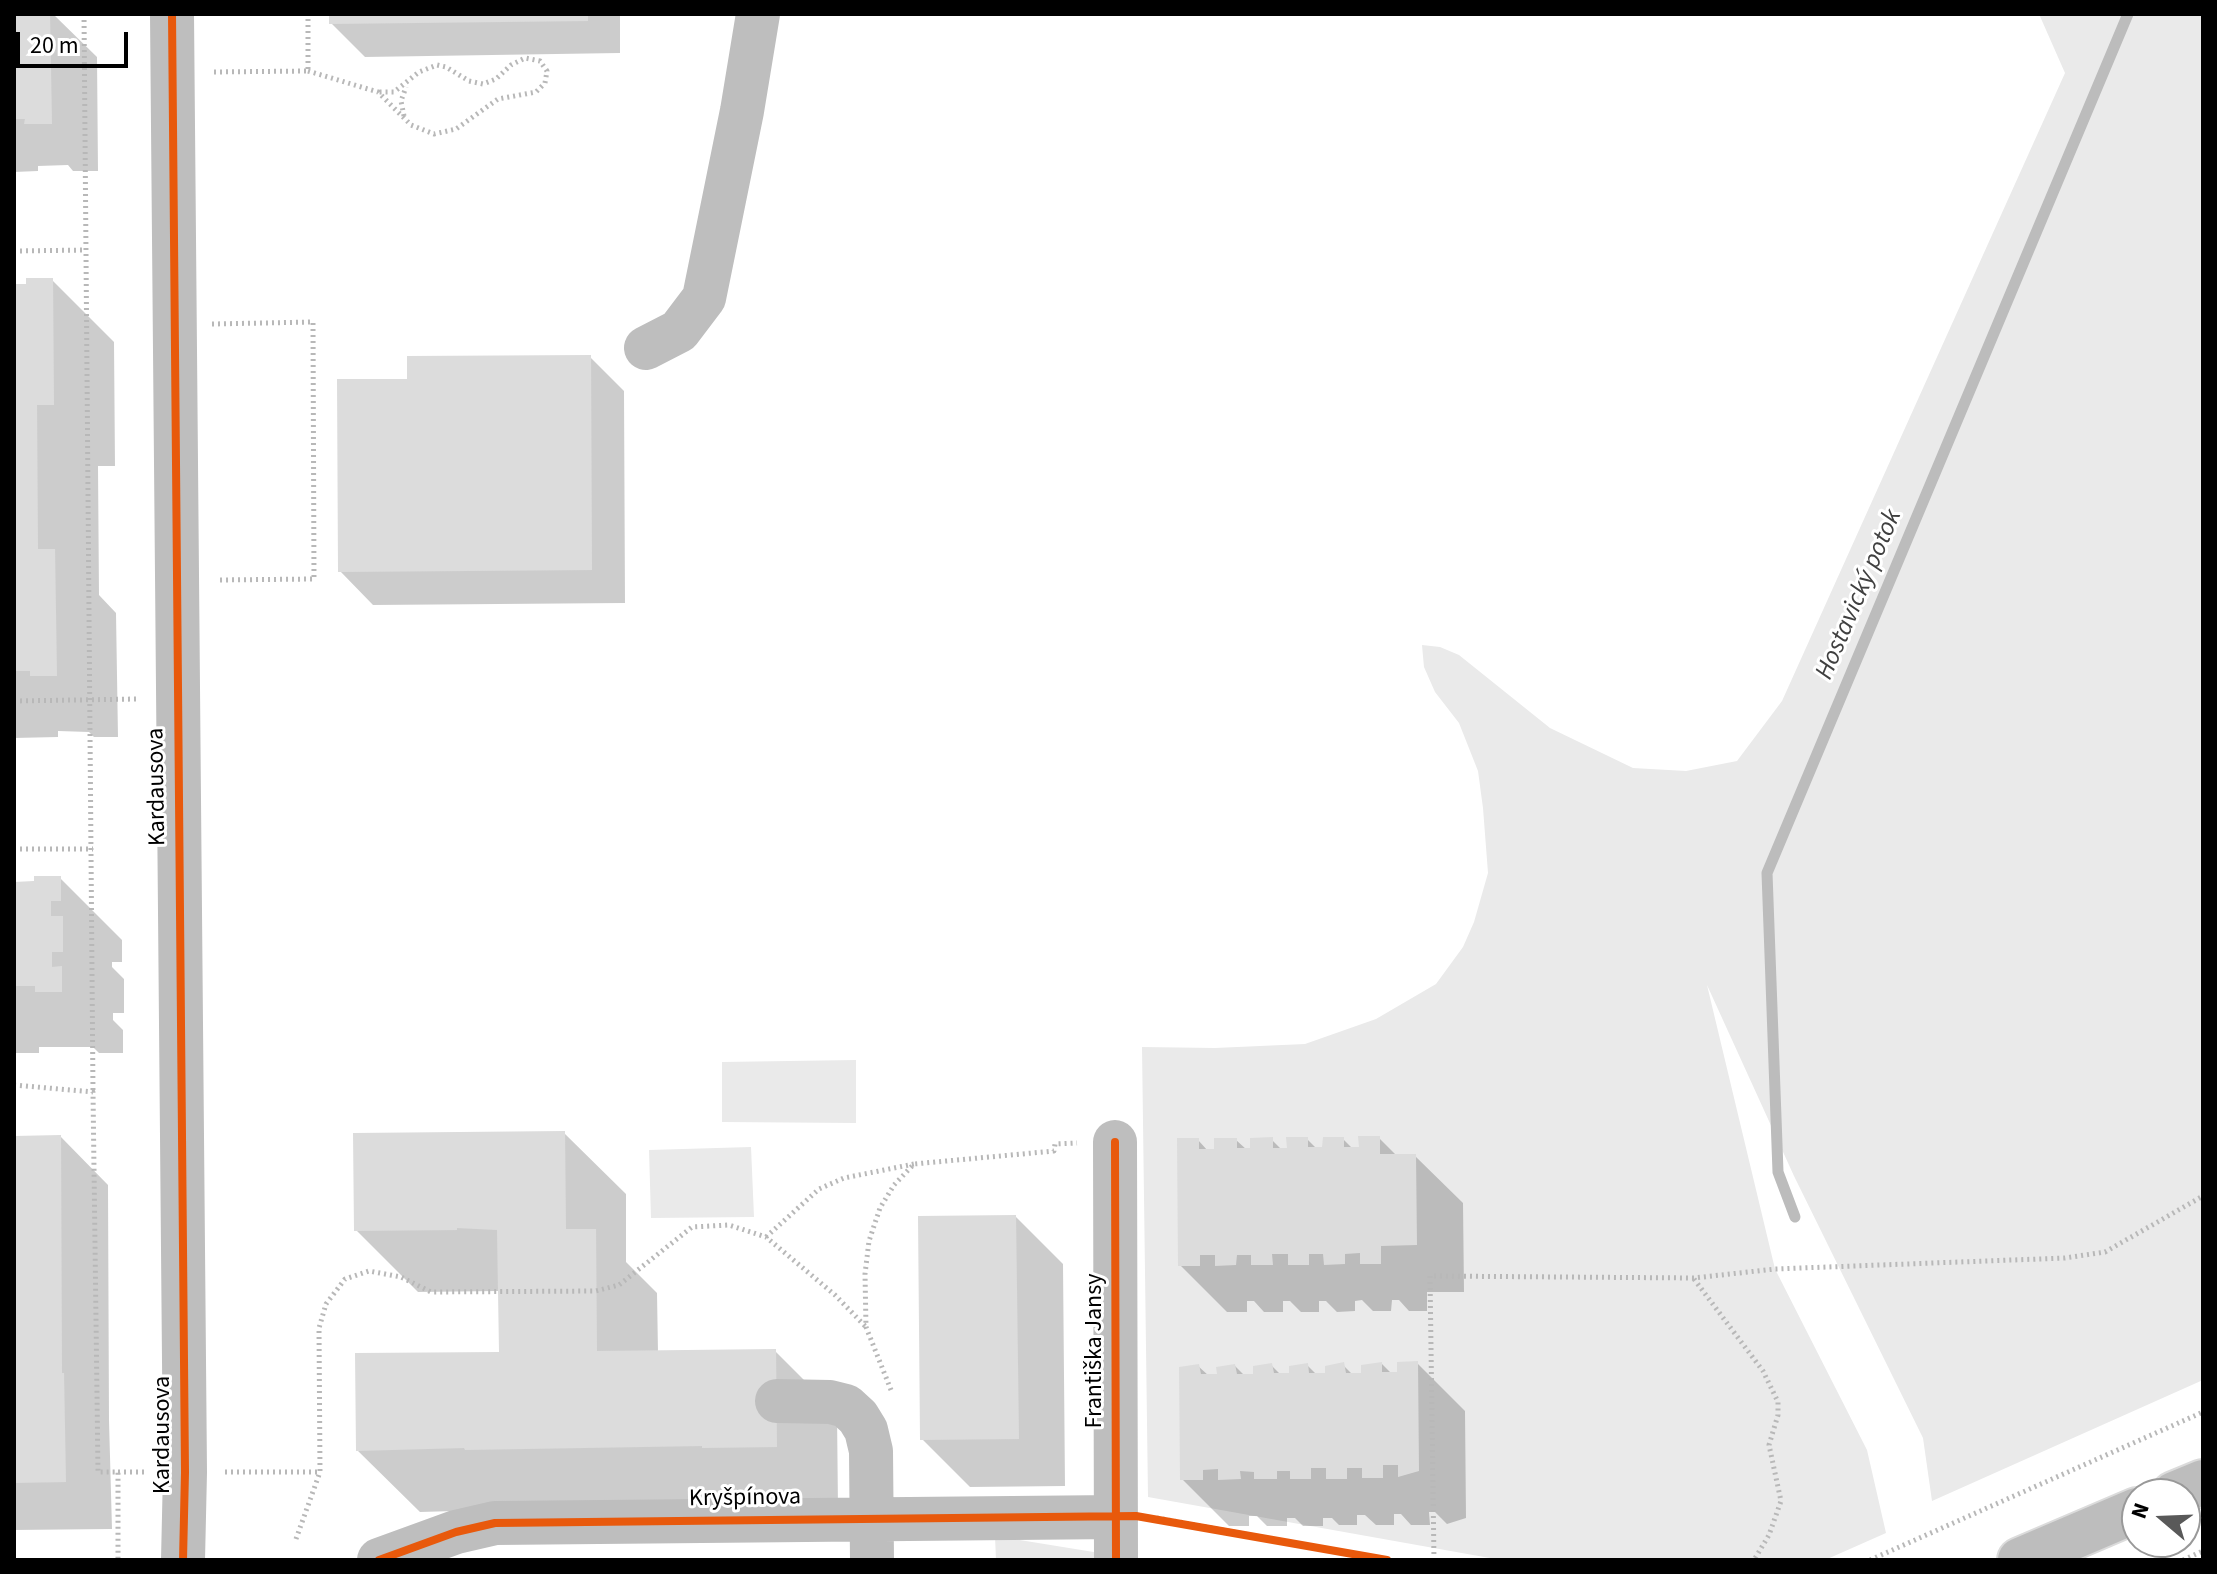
<!DOCTYPE html>
<meta charset="utf-8">
<style>
body{margin:0}
#map{position:relative;width:2217px;height:1574px;overflow:hidden;background:#fff;font-family:"Source Sans 3",sans-serif}
canvas{display:block}
.frame{position:absolute;inset:0;border:16px solid #000;pointer-events:none}
.north{position:absolute;left:2121px;top:1478px;width:80px;height:80px;box-sizing:border-box;background:#fff;border:2px solid #999;border-radius:50%;rotate:289deg;font-size:22px;font-weight:700;line-height:32px;text-align:center;color:#000}
.north::after{content:'';display:block;margin:auto;width:28px;height:36px;background:#595959;clip-path:polygon(50% 0,100% 100%,50% 72%,0 100%)}
.scale{position:absolute;left:16px;top:32px;width:112px;height:36px;box-sizing:border-box;border:4px solid #000;border-top:0;padding-left:10px;font-size:24px;line-height:28px;white-space:nowrap;color:#000;-webkit-text-stroke:6px #fff;paint-order:stroke}
</style>
<div id="map">
<canvas width="2217" height="1574"></canvas>
<div class="frame"></div>
<div class="north">N</div>
<div class="scale">20 m</div>
</div>
<script>
const ctx = document.querySelector('canvas').getContext('2d');
ctx.lineJoin = 'round';
function fillPath(path, color) { ctx.fillStyle = color; ctx.fill(path, 'evenodd'); }
const toPath = rows => new Path2D(rows.map(r => 'M' + r).join(''));
function strokePath(path, color, width, dash) { ctx.strokeStyle = color; ctx.lineWidth = width; ctx.lineCap = dash ? 'butt' : 'round'; ctx.setLineDash(dash || []); ctx.stroke(path); }
function label(font, color, halo, rows, align = 'center') {
  ctx.font = font + ' "Source Sans 3",sans-serif'; ctx.lineWidth = 6; ctx.setLineDash([]); ctx.textBaseline = 'middle'; ctx.strokeStyle = halo; ctx.fillStyle = color; for (const [text, x, y, turn = 0] of rows) {
    ctx.save(); ctx.translate(x, y); ctx.rotate((+turn || 0) * Math.PI / 180); ctx.textAlign = isNaN(turn) ? turn : align; if (halo) ctx.strokeText(text, 0, 0); ctx.fillText(text, 0, 0); ctx.restore();
  }
}
const green = toPath([
 [2039,14,2203,14,2203,1380,1932,1501,1923,1438,1794,1176,1707,985,1775,1269,1867,1450,1886,1533,1825,1560,1501,1560,1148,1497,1142,1047,1215,1048,1305,1044,1376,1019,1436,984,1463,947,1474,922,1488,873,1483,808,1478,771,1459,723,1435,692,1424,667,1422,645,1440,647,1459,655,1550,728,1633,768,1686,771,1737,761,1782,701,2065,73],
 [856,1060,856,1123,722,1122,722,1062],
 [751,1147,754,1217,651,1218,649,1150],
 [995,1536,1143,1560,996,1560]
]);
const shadow = toPath([
 [25,14,53,14,97,57,98,171,73,171,68,165,38,166,38,171,14,172,14,16],
 [331,14,620,14,620,53,365,57,331,23],
 [52,280,114,342,115,466,98,466,99,595,116,613,118,737,94,737,89,732,58,731,58,737,14,738,14,286],
 [590,357,624,391,625,603,373,605,340,571],
 [60,878,122,940,122,962,112,962,112,967,124,979,124,1013,113,1013,113,1020,123,1030,123,1053,99,1053,93,1047,39,1047,39,1053,14,1053,14,884],
 [564,1133,626,1194,626,1262,657,1293,658,1352,775,1351,837,1413,838,1508,526,1509,420,1512,358,1451,501,1354,500,1291,418,1292,356,1230],
 [61,1137,108,1185,109,1420,112,1529,14,1530,14,1138],
 [1379,1138,1397,1156,1415,1156,1463,1203,1464,1292,1427,1292,1427,1311,1409,1311,1399,1300,1392,1300,1391,1311,1373,1311,1362,1300,1355,1301,1355,1311,1337,1312,1326,1301,1319,1301,1319,1312,1301,1312,1290,1301,1283,1301,1283,1312,1264,1312,1254,1301,1247,1301,1247,1312,1227,1312,1180,1265,1198,1140,1208,1151,1216,1151,1236,1140,1247,1150,1272,1140,1282,1150,1289,1150,1307,1139,1317,1149,1343,1139,1353,1149,1361,1149],
 [1016,1217,1063,1264,1065,1486,970,1487,922,1439],
 [1417,1363,1465,1411,1466,1518,1447,1524,1435,1512,1429,1512,1430,1525,1411,1525,1401,1514,1394,1514,1394,1525,1376,1525,1365,1515,1357,1515,1357,1525,1339,1525,1332,1518,1323,1518,1323,1526,1303,1526,1295,1518,1287,1518,1287,1526,1267,1526,1257,1516,1249,1516,1249,1526,1229,1526,1182,1479,1198,1366,1209,1376,1219,1376,1235,1366,1245,1376,1255,1376,1271,1365,1281,1375,1291,1375,1307,1365,1317,1375,1327,1375,1343,1365,1353,1375,1363,1374,1382,1364,1392,1374,1399,1374]
]);
const stream = toPath([
 [1795,1217,1778,1172,1767,873,2128,14]
]);
const building = toPath([
 [14,14,50,14,52,124,24,124,25,119,14,119],
 [329,14,588,14,588,21,329,24],
 [26,278,53,278,54,405,37,405,38,549,55,549,57,676,30,676,30,671,14,671,14,284,26,284],
 [591,355,592,570,338,572,337,379,407,379,407,356],
 [34,876,61,876,61,901,51,901,51,916,63,916,63,952,52,952,52,967,62,966,62,992,35,992,35,986,14,986,14,882,34,881],
 [565,1131,566,1229,596,1229,597,1351,776,1349,777,1447,702,1448,702,1446,465,1450,464,1448,356,1451,355,1353,499,1352,497,1230,457,1228,457,1230,354,1231,353,1133],
 [61,1135,62,1373,64,1373,66,1482,14,1483,14,1136],
 [1358,1136,1380,1136,1380,1154,1416,1154,1417,1245,1381,1246,1381,1264,1360,1264,1360,1253,1345,1254,1345,1264,1324,1265,1323,1254,1309,1254,1309,1265,1288,1265,1288,1254,1272,1254,1273,1265,1251,1265,1251,1255,1237,1255,1236,1265,1215,1266,1215,1255,1200,1255,1200,1266,1178,1266,1177,1138,1199,1138,1199,1149,1214,1149,1214,1138,1237,1138,1237,1148,1250,1148,1250,1138,1273,1137,1273,1148,1287,1148,1286,1137,1308,1137,1308,1147,1322,1147,1323,1137,1344,1137,1344,1147,1359,1147],
 [1016,1215,1019,1439,920,1440,918,1216],
 [1418,1361,1419,1471,1398,1477,1398,1465,1383,1465,1383,1478,1362,1478,1362,1468,1347,1468,1347,1479,1326,1479,1326,1468,1311,1468,1311,1479,1290,1479,1290,1471,1277,1471,1277,1479,1254,1479,1254,1472,1240,1471,1241,1479,1218,1480,1218,1469,1203,1470,1203,1480,1180,1480,1179,1367,1199,1364,1201,1374,1217,1374,1216,1367,1235,1364,1237,1374,1253,1374,1253,1366,1272,1363,1274,1373,1289,1373,1289,1366,1308,1363,1309,1373,1325,1373,1325,1366,1344,1362,1346,1373,1361,1373,1361,1365,1382,1362,1382,1372,1397,1372,1397,1362]
]);
const path = toPath([
 [84,14,93,1092],
 [308,71,378,92,411,125,434,134,456,129,498,99,536,92,545,83,547,71,540,61,525,58,511,65,496,79,483,84,469,81,446,67,437,65,419,72,394,92,378,92],
 [214,72,308,71,308,14],
 [404,116,401,101,406,87],
 [14,251,86,250],
 [212,324,313,322,314,579,218,580],
 [14,701,137,699],
 [14,849,93,849],
 [14,1085,93,1092,98,1472,118,1472,118,1560],
 [766,1237,819,1189,844,1178,914,1164],
 [1694,1279,1763,1371,1778,1402,1778,1415,1769,1445,1781,1501,1769,1535,1754,1560],
 [891,1390,866,1327,865,1274,869,1241,880,1208,894,1185,914,1164,1054,1151,1055,1144,1077,1143],
 [118,1472,147,1472],
 [225,1472,320,1472,319,1328,326,1304,345,1279,369,1271,401,1277,431,1292,596,1291,619,1285,692,1227,729,1225,766,1237,835,1295,866,1327],
 [1157,1518,1387,1560],
 [296,1539,320,1472],
 [1434,1560,1430,1276,1694,1278,1775,1269,2065,1258,2105,1252,2203,1196],
 [1870,1560,2203,1412],
 [2183,1560,2203,1551]
]);
const minor = toPath([
 [172,14,185,1472,183,1560],
 [646,348,679,331,704,298,742,111,758,14],
 [1115,1142,1116,1560],
 [777,1401,830,1402,846,1406,858,1417,866,1430,871,1451,872,1560],
 [379,1560,456,1532,495,1523,1116,1517]
]);
const major = toPath([
 [2174,1494,2203,1482],
 [2020,1560,2137,1510]
]);
const cycleway = toPath([
 [172,14,185,1472,183,1560],
 [1115,1142,1116,1560],
 [379,1560,456,1532,495,1523,1136,1516,1387,1560]
]);
const streetNames = [
 ["Kardausova",158,787,-91],
 ["Františka Jansy",1096,1351,-90],
 ["Kardausova",164,1435,-90],
 ["Kryšpínova",745,1499,-1]
];
const waterNames = [
 ["Hostavický potok",1860,595,-67]
];
fillPath(green, '#eaeaea');
fillPath(shadow, '#0003');
strokePath(stream, '#bcbcbc', 11);
fillPath(building, '#dcdcdc');
strokePath(major, '#dbdbdb', 48);
strokePath(path, '#b8b8b8', 5, [2, 4]);
strokePath(minor, '#bebebe', 44);
strokePath(major, '#bdbdbd', 44);
strokePath(cycleway, '#e8590c', 8);
label('24px', '#000', '#fff', streetNames);
label('italic 26px', '#404040', '#fff', waterNames);
</script>
